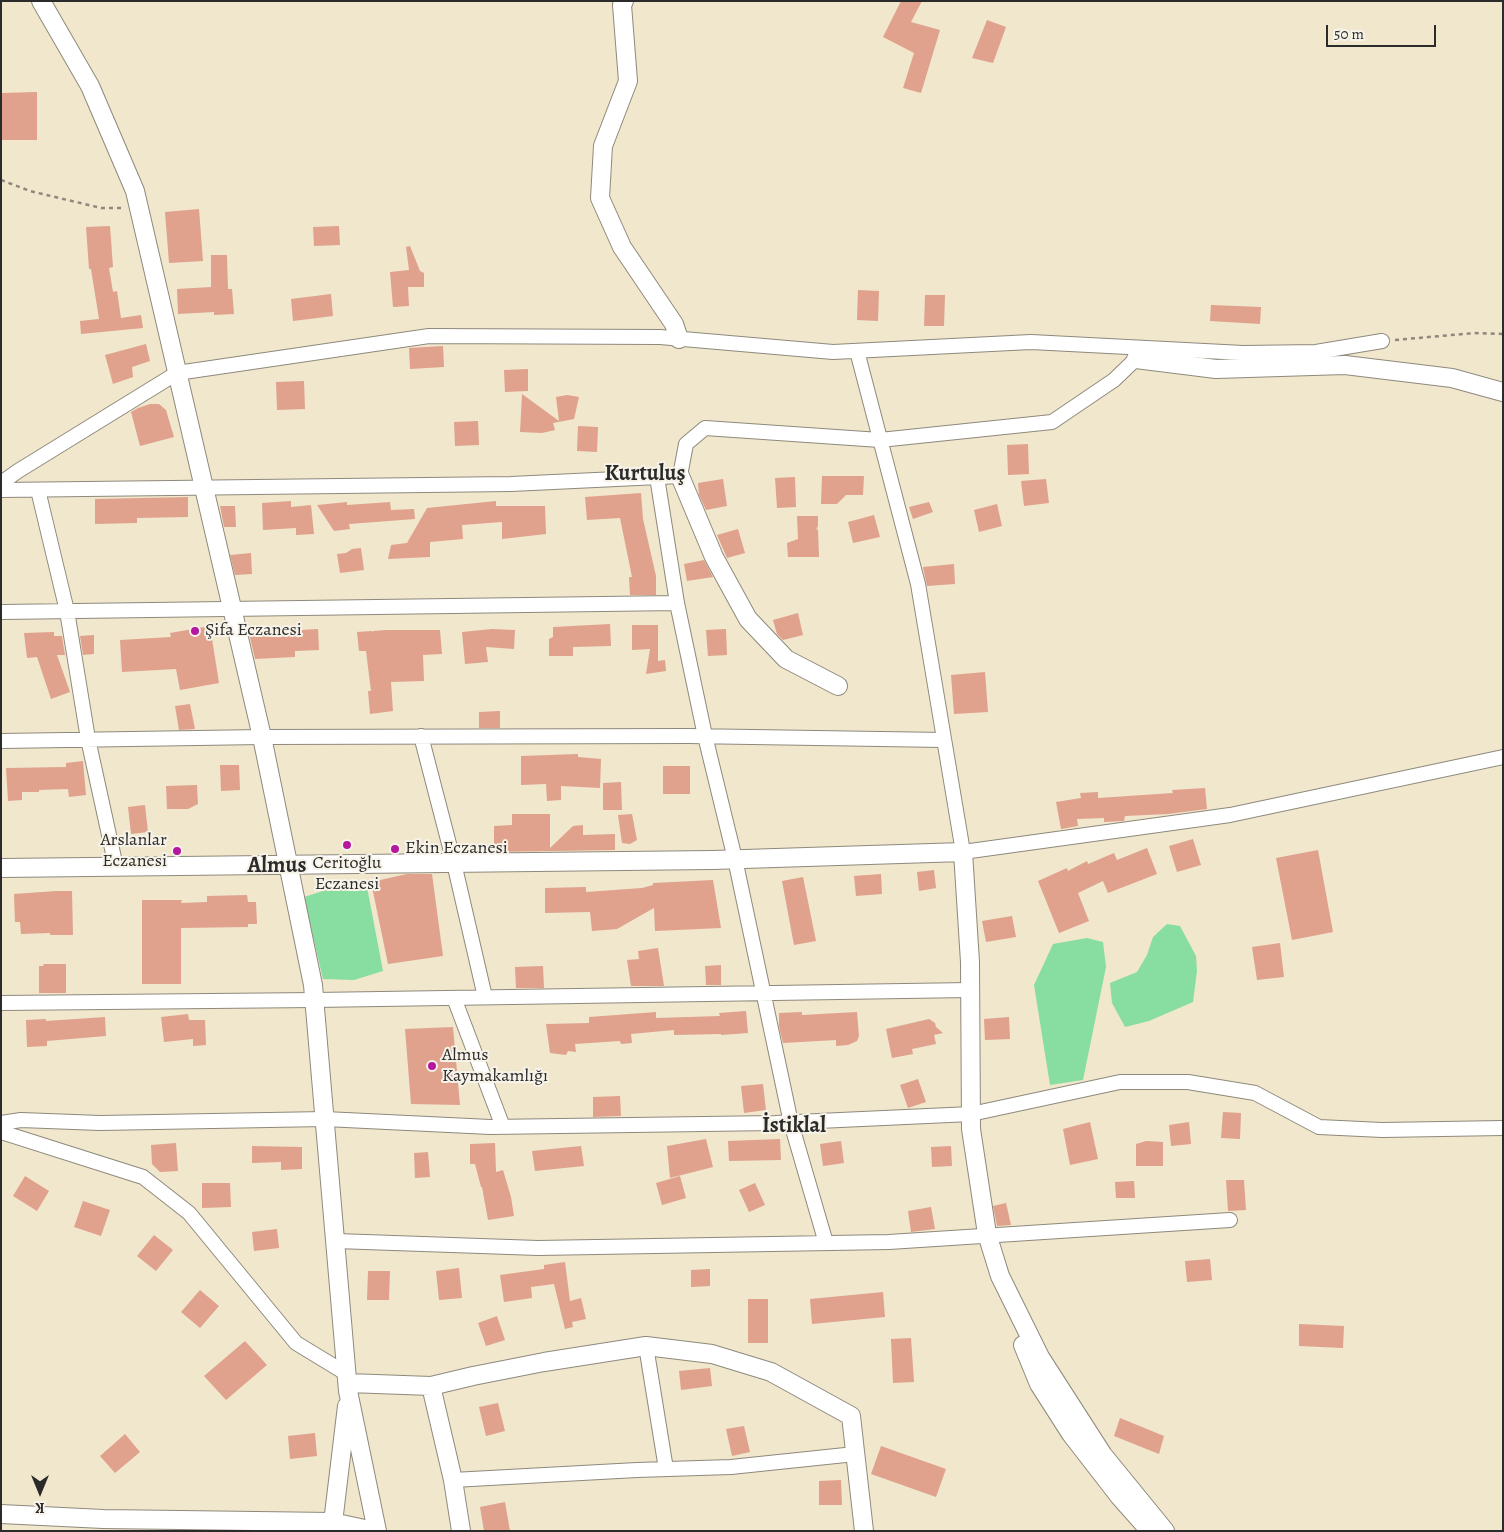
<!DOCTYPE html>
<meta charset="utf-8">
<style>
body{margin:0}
#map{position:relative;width:1504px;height:1532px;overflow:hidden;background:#f0e7cd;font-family:Alegreya,serif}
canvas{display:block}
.frame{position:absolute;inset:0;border:2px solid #2b2b2b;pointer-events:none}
.north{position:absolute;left:15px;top:1467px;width:50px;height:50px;-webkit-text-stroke:4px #f7f3e8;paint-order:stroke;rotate:180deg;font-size:14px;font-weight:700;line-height:20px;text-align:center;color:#2b2b2b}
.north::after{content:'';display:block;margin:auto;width:18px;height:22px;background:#2b2b2b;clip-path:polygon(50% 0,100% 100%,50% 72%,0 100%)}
.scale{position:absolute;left:1326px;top:25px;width:110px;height:22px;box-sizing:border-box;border:2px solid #2b2b2b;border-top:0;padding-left:6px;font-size:15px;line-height:18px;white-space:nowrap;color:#2b2b2b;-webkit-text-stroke:4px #f7f3e8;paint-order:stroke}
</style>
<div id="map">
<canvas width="1504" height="1532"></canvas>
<div class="frame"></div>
<div class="north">K</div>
<div class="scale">50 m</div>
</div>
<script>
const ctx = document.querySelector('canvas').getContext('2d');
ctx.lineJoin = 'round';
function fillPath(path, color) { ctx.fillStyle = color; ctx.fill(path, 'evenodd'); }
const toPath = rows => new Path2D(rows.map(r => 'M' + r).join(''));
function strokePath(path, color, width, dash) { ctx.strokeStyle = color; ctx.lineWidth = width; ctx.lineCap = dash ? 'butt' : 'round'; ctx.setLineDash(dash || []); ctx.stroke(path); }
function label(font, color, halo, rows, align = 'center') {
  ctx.font = font + ' Alegreya,serif'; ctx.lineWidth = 4; ctx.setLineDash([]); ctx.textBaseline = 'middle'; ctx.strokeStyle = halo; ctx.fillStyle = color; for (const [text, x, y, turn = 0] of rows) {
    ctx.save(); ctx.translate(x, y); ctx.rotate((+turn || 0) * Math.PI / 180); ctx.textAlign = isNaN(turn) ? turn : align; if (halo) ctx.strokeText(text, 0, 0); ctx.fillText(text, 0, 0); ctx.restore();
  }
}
const green = toPath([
 [367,887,383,971,354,980,323,979,304,897,329,889],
 [1167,924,1180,926,1196,956,1197,971,1193,1002,1149,1021,1125,1027,1112,1003,1110,983,1137,972,1147,955,1153,937],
 [1087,938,1103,942,1106,967,1083,1080,1050,1085,1034,985,1053,944]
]);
const building = toPath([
 [901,1,922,1,911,22,940,30,921,93,903,88,914,53,883,37],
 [987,20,1006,27,993,63,972,58],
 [37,92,37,140,1,140,1,93],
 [199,209,203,261,169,263,165,212],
 [110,226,113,267,109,268,113,292,117,291,121,318,141,315,143,328,81,334,80,321,99,319,91,269,89,269,86,227],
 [339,226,340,245,314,246,313,227],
 [410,246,420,271,424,273,424,287,408,287,409,306,393,307,390,272,409,270,406,247],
 [211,255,227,255,228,289,232,289,234,314,214,315,214,312,178,314,177,289,211,287],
 [858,290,879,291,878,321,857,320],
 [331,294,333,316,293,321,291,299],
 [925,295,945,295,944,326,924,326],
 [1211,305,1261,307,1260,324,1210,321],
 [146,344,150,361,132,367,133,377,113,384,105,355],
 [443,346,444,367,410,369,409,348],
 [528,369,528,391,505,392,504,370],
 [304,381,305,409,277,410,276,382],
 [522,394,559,421,556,397,567,395,579,397,574,419,553,423,555,430,542,433,520,432],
 [150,404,159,404,166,410,174,437,140,446,131,412,138,408],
 [478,421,479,445,455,446,454,422],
 [578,426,598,427,597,452,577,451],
 [1028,444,1029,474,1008,475,1007,445],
 [822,476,864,476,863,495,846,495,837,504,821,504],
 [795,477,796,507,777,508,775,478],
 [723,479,727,506,706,510,699,495,698,483],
 [1046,479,1049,503,1024,506,1021,481],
 [641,493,643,519,656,576,656,595,630,595,629,577,632,577,620,518,587,520,585,497],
 [188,497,188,517,137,518,137,523,95,524,95,499],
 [291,501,291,507,311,505,314,534,296,535,296,528,263,530,262,503],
 [496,501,496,506,545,506,546,534,502,539,502,522,462,525,463,539,430,542,430,557,388,559,391,545,407,543,427,508],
 [347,502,347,505,390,502,391,510,414,509,415,519,349,524,350,529,334,531,317,505],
 [929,502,933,512,913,519,909,507],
 [997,504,1002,526,979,532,974,510],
 [220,506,235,506,236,527,224,527],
 [874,515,880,537,853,543,848,522],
 [797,516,818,516,818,526,816,530,818,529,819,557,788,557,787,543,798,539],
 [738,529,745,553,727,558,717,535],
 [361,548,364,570,340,573,337,554,346,553,352,549],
 [251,553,252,574,235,575,230,555],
 [704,560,713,577,687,581,684,564],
 [954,564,955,584,927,586,923,567],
 [798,613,803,635,783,640,777,634,773,620],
 [610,624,611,646,573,647,573,656,549,656,549,639,553,637,553,627],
 [632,625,658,625,658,661,665,660,666,671,646,674,650,649,632,650],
 [210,626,219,683,180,690,176,669,122,672,120,640,171,637,170,633],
 [318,629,319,650,295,651,295,657,255,659,249,633],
 [492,629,515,630,514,649,486,647,488,662,465,664,462,632],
 [726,629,727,655,708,656,706,630],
 [386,630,440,630,442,654,423,655,424,681,391,682,393,711,370,714,368,691,371,691,366,651,359,651,357,632,372,631,372,633,373,631],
 [54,632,54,636,62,636,65,655,57,655,70,692,51,699,37,657,27,658,24,633],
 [94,635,94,654,83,655,80,636],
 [985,672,988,712,954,714,951,675],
 [190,704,195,729,179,730,175,706],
 [500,711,500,728,479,728,479,712],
 [578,754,578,757,601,759,600,788,561,786,561,800,547,801,546,784,521,785,521,756],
 [83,761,86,795,69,797,68,789,39,790,39,792,22,792,22,800,8,801,6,768,66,767,66,763],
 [220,765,239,765,240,790,221,791],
 [663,766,690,766,690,794,663,794],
 [621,782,622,810,603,810,603,783],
 [197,785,198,804,188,809,167,809,166,786],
 [1205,788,1207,809,1168,814,1125,816,1124,821,1104,822,1104,818,1077,819,1078,826,1061,829,1056,802,1081,798,1080,793,1098,792,1098,798,1173,793,1172,790],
 [145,805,148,832,131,834,128,807],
 [512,814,550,814,550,848,573,826,583,825,583,835,615,834,615,850,494,852,494,826,512,825],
 [632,814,637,840,630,844,622,843,618,815],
 [1193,839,1201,865,1177,872,1169,846],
 [1147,848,1157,874,1108,893,1103,881,1078,893,1089,921,1059,933,1038,881,1067,868,1068,871,1087,861,1088,864,1114,853,1117,860],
 [1318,850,1333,932,1292,940,1276,858],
 [934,870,936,888,919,891,917,872],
 [407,874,432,874,443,956,388,964,371,882],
 [881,874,882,894,856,896,854,876],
 [803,877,816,941,794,945,782,881],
 [713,880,721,928,655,931,654,908,617,929,592,931,590,912,545,913,545,888,586,887,586,892,642,888,653,885,653,883],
 [56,891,72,891,73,935,50,935,50,933,21,934,20,922,15,922,14,894],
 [247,895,248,902,256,902,257,924,248,924,248,927,181,928,181,984,142,984,142,900,182,900,181,903,207,902,207,896],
 [1012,916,1016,937,986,942,982,921],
 [1280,943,1284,977,1257,980,1252,947],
 [658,948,664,986,631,986,627,960,639,959,638,951],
 [44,964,66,964,66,993,39,993,39,966,43,966],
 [721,965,721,985,706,985,705,966],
 [543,966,544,988,516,988,515,967],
 [746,1011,748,1033,721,1035,721,1034,674,1035,674,1030,631,1034,632,1043,621,1044,620,1041,575,1044,576,1052,568,1051,566,1055,550,1053,546,1024,589,1023,589,1017,616,1015,656,1012,656,1018,720,1016,719,1013],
 [802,1012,802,1015,857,1012,859,1036,857,1041,848,1045,836,1046,836,1040,783,1043,779,1026,779,1013],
 [188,1014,189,1020,205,1020,206,1045,193,1046,193,1039,164,1042,161,1017],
 [105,1017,106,1036,47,1041,47,1046,27,1047,26,1020,46,1019,46,1021],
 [1009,1017,1010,1039,985,1040,984,1019],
 [929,1019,935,1023,936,1027,943,1033,934,1035,936,1044,912,1049,913,1054,892,1058,886,1029],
 [453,1027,460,1105,411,1104,405,1029],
 [918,1079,926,1102,908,1108,900,1085],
 [763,1084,766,1110,744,1113,741,1086],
 [620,1096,621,1116,593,1117,593,1097],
 [1223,1112,1241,1113,1240,1139,1221,1138],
 [1090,1122,1098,1159,1070,1165,1063,1129],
 [1189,1122,1191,1144,1171,1146,1169,1125],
 [706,1139,713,1167,670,1178,667,1146],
 [780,1139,781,1160,729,1161,728,1141],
 [841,1141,844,1163,823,1166,820,1144],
 [1146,1141,1163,1142,1163,1166,1136,1166,1136,1144],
 [176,1143,178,1171,160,1172,152,1164,151,1145],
 [495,1143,496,1172,503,1170,511,1197,514,1216,488,1220,482,1187,481,1187,475,1164,470,1164,470,1144],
 [252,1146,302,1147,302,1169,281,1170,281,1162,252,1163],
 [581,1146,584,1166,535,1171,532,1151],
 [951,1146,952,1166,932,1167,931,1147],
 [428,1152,430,1177,415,1178,414,1153],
 [25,1176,49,1191,37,1211,13,1196],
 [680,1176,686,1198,662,1205,656,1183],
 [1226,1180,1244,1180,1246,1210,1228,1211],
 [1134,1181,1135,1198,1116,1198,1115,1182],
 [202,1183,230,1183,231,1207,202,1208],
 [755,1183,765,1205,749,1212,739,1190],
 [83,1201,110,1210,101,1236,74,1227],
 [1006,1203,1011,1225,997,1226,993,1206],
 [931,1207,935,1229,911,1232,908,1211],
 [277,1229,279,1248,254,1251,252,1232],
 [154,1235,173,1250,156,1271,137,1256],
 [1210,1259,1212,1280,1187,1282,1185,1261],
 [565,1262,570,1301,581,1298,586,1319,572,1322,573,1327,565,1329,554,1284,531,1287,532,1298,504,1302,500,1275,544,1269,544,1265],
 [459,1268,462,1298,439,1300,436,1271],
 [710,1269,710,1286,691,1287,691,1270],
 [368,1271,390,1271,389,1300,367,1300],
 [200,1290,219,1306,200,1328,181,1312],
 [883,1292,885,1317,812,1324,810,1299],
 [748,1299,768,1299,768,1343,748,1343],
 [497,1316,505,1340,486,1346,478,1323],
 [1299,1324,1344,1326,1343,1348,1299,1346],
 [911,1338,914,1382,893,1383,891,1339],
 [245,1341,267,1365,226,1400,204,1376],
 [710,1368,712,1386,681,1390,679,1371],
 [498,1403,505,1431,486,1436,479,1407],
 [1120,1418,1164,1436,1159,1454,1114,1436],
 [744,1426,750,1452,732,1456,726,1429],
 [315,1433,317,1456,290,1459,288,1436],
 [125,1434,140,1452,115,1473,100,1456],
 [881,1446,946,1469,936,1497,871,1474],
 [841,1480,842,1505,819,1505,819,1481],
 [505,1502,510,1531,484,1531,480,1507]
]);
const path = toPath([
 [1,180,30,191,101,208,123,208],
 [1395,340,1475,333,1503,334]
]);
const minor = toPath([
 [857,351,918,584,963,852,1230,815,1503,757],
 [657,477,677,603,705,736,735,859,791,1123,826,1243],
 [1,483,18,471,177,373,429,336,660,337,833,352,1031,342,1243,353,1316,352,1382,341],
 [1,490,511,484,680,476,686,444,705,428,880,440,1052,422,1114,380,1143,352],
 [38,490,67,611,88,739,116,867],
 [1,612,677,603],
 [421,736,454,863,485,997],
 [1,741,262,737,688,736,944,740],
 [454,998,503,1127],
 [1,1003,315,1000,970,990],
 [1,1123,21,1120,100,1123,325,1119,490,1127,775,1123,971,1114,1120,1082,1188,1082,1255,1093,1319,1127,1382,1130,1503,1128],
 [1,1132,143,1177,189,1213,296,1343,347,1374],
 [336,1241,538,1248,889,1242,1230,1220],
 [646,1346,666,1469],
 [453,1480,637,1470,731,1467,855,1454]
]);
const tertiary = toPath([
 [41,1,90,86,135,191,262,737,313,985,348,1391,377,1531],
 [624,1,622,5,628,81,603,146,600,198,622,247,674,324,679,339],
 [1136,359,1216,369,1345,365,1452,378,1503,392],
 [680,476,714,557,748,619,786,659,838,686],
 [1,868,713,860,963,852,970,962,971,1129,987,1234,1000,1276,1040,1357,1103,1455,1165,1531],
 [1023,1345,1039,1384,1071,1434,1119,1496,1150,1531],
 [348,1383,431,1386],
 [1,1514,103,1519,332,1522,374,1531],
 [332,1531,347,1406],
 [461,1531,453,1480,431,1386,473,1376,544,1362,646,1346,712,1354,771,1372,851,1416,864,1531]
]);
const markers = [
 [195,631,5,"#b5179e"],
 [347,845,5,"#b5179e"],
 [395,849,5,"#b5179e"],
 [177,851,5,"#b5179e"],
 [432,1066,5,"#b5179e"]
];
const poiNames = [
 ["Şifa Eczanesi",205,631],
 ["Arslanlar",167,841,"right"],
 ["Eczanesi",167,862,"right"],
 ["Ekin Eczanesi",405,849],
 ["Ceritoğlu",347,864,"center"],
 ["Eczanesi",347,885,"center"],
 ["Almus",442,1056],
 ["Kaymakamlığı",442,1077]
];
const districtNames = [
 ["Kurtuluş",645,475],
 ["Almus",277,867],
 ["İstiklal",794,1127]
];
fillPath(green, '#88dda0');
fillPath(building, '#e0a18d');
strokePath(minor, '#8e897c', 16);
strokePath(tertiary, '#8e897c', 20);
strokePath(path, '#8e897c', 2.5, [4, 4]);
strokePath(minor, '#fff', 14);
strokePath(tertiary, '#fff', 18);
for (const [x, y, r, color] of markers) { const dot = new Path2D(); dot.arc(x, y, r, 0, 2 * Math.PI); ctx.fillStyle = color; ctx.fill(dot); strokePath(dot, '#f7f3e8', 2); }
label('18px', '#2b2b2b', '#f7f3e8', poiNames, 'left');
label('bold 22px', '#2b2b2b', '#f7f3e8', districtNames);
</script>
